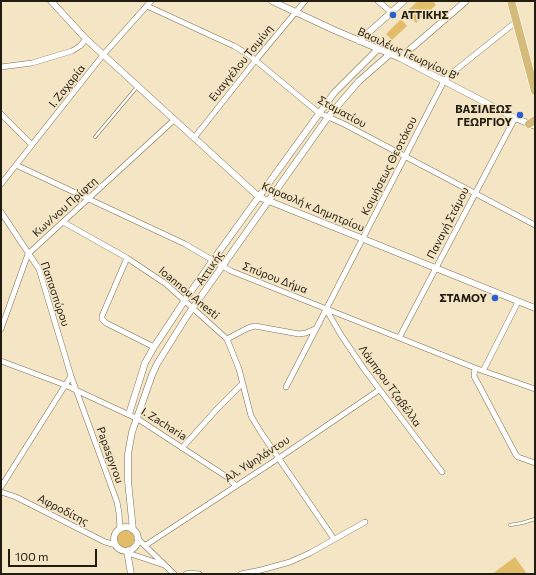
<!DOCTYPE html>
<meta charset="utf-8">
<style>
body{margin:0}
#map{position:relative;width:536px;height:575px;overflow:hidden;background:#f4e5c5;font-family:Commissioner,sans-serif}
canvas{display:block}
.frame{position:absolute;inset:0;border:2px solid #221c11;pointer-events:none}
.scale{position:absolute;left:8px;top:549px;width:89px;height:18px;box-sizing:border-box;border:2px solid #221c11;border-top:0;padding-left:5px;font-size:12px;line-height:14px;white-space:nowrap;color:#221c11;-webkit-text-stroke:3px #f4e5c5;paint-order:stroke}
</style>
<div id="map">
<canvas width="536" height="575"></canvas>
<div class="frame"></div>
<div class="scale">100 m</div>
</div>
<script>
const ctx = document.querySelector('canvas').getContext('2d');
ctx.lineJoin = 'round';
function fillPath(path, color) { ctx.fillStyle = color; ctx.fill(path, 'evenodd'); }
const toPath = rows => new Path2D(rows.map(r => 'M' + r).join(''));
function strokePath(path, color, width, dash) { ctx.strokeStyle = color; ctx.lineWidth = width; ctx.lineCap = dash ? 'butt' : 'round'; ctx.setLineDash(dash || []); ctx.stroke(path); }
function label(font, color, halo, rows, align = 'center') {
  ctx.font = font + ' Commissioner,sans-serif'; ctx.lineWidth = 3; ctx.setLineDash([]); ctx.textBaseline = 'middle'; ctx.strokeStyle = halo; ctx.fillStyle = color; for (const [text, x, y, turn = 0] of rows) {
    ctx.save(); ctx.translate(x, y); ctx.rotate((+turn || 0) * Math.PI / 180); ctx.textAlign = isNaN(turn) ? turn : align; if (halo) ctx.strokeText(text, 0, 0); ctx.fillText(text, 0, 0); ctx.restore();
  }
}
const green = toPath([
 [418,1,433,1,436,5,416,23,406,12],
 [401,19,407,26,392,40,386,34],
 '117 539a9 9 0 1 1 18 0a9 9 0 1 1-18 0Z',
 [515,557,527,574,492,574]
]);
const service = toPath([
 [95,137,137,87],
 [510,525,522,523,535,519]
]);
const minor = toPath([
 [378,1,391,12],
 [147,6,234,46,249,55,319,113,344,124,535,225],
 [1,67,32,63,72,51,80,46,86,39],
 [1,114,32,145],
 [194,138,255,61,305,1],
 [16,165,185,244,231,271,475,368,535,389],
 [1,184,103,55,151,1],
 [1,212,39,269,71,376,117,502,119,513,120,529],
 [63,222,127,258,166,284,227,339,239,369,251,416,262,434,334,539],
 [127,258,102,316,102,319,106,323,154,347],
 [326,309,341,335,364,369,442,472],
 [1,329,28,254,174,120],
 [399,338,515,118],
 [227,339,248,328,255,326,299,334,306,333,315,329],
 [1,361,65,385,138,419,227,477,235,485],
 [475,368,474,376,516,455,518,457,535,463],
 [483,371,518,302],
 [286,387,444,81,452,73,517,21],
 [182,448,217,409,242,384],
 [1,487,71,376],
 [1,492,16,497,105,542,116,545],
 [137,538,174,574],
 [146,545,279,458,379,390],
 [128,550,131,554,164,565],
 [186,574,189,573,199,574],
 [241,574,261,570,290,562,310,553,365,522]
]);
const tertiary = toPath([
 [51,1,86,39,259,197,535,308],
 [272,1,334,30,400,58,515,118,535,126],
 [359,41,404,1],
 [400,58,466,1],
 [129,414,145,363,154,347,185,300,213,260,334,93,378,49],
 '114 539a12 12 0 1 1 24 0a12 12 0 1 1-24 0Z',
 [133,530,128,481,128,454,132,432,152,375,157,364,187,316,328,117,359,81,390,54],
 [127,551,131,574]
]);
const primary = toPath([
 [511,1,535,91],
 [529,124,535,120]
]);
const markers = [
 [393,15,4,"#2b5fcd"],
 [520,115,4,"#2b5fcd"],
 [495,298,4,"#2b5fcd"]
];
const poiNames = [
 ["ΑΤΤΙΚΗΣ",401,15,"left"],
 ["ΒΑΣΙΛΕΩΣ",512,109],
 ["ΓΕΩΡΓΙΟΥ",512,122],
 ["ΣΤΑΜΟΥ",487,298]
];
const streetNames = [
 ["Βασιλέως Γεωργίου Β'",408,54,25],
 ["Ευαγγέλου Τσιμίνη",241,63,-51],
 ["Ι. Ζαχαρία",67,86,-52],
 ["Σταματίου",342,112,29],
 ["Κοιμήσεως Θεοτόκου",389,166,-63],
 ["Κων/νου Πρίφτη",65,207,-42],
 ["Καραολή κ Δημητρίου",313,207,23],
 ["Παναγή Στάμου",448,223,-63],
 ["Αττικής",210,268,-55],
 ["Σπύρου Δήμα",275,278,21],
 ["Ioannou Anesti",189,293,40],
 ["Παπασπύρου",55,294,71],
 ["Λάμπρου Τζαβέλλα",390,386,54],
 ["I. Zacharia",164,424,32],
 ["Papaspyrou",110,455,70],
 ["Αλ. Υψηλάντου",257,459,-33],
 ["Αφροδίτης",63,510,27]
];
fillPath(green, '#e2bc69');
strokePath(service, '#7d6f52', 3.5);
strokePath(minor, '#7d6f52', 6);
strokePath(tertiary, '#7d6f52', 7);
strokePath(primary, '#fff', 9);
strokePath(service, '#fff', 2.5);
strokePath(minor, '#fff', 5);
strokePath(tertiary, '#fff', 6);
strokePath(primary, '#d4bb7a', 8);
for (const [x, y, r, color] of markers) { const dot = new Path2D(); dot.arc(x, y, r, 0, 2 * Math.PI); ctx.fillStyle = color; ctx.fill(dot); strokePath(dot, '#f4e5c5', 1.5); }
label('bold 11px', '#221c11', '#f4e5c5', poiNames, 'right');
label('11px', '#221c11', '#f4e5c5', streetNames);
</script>
